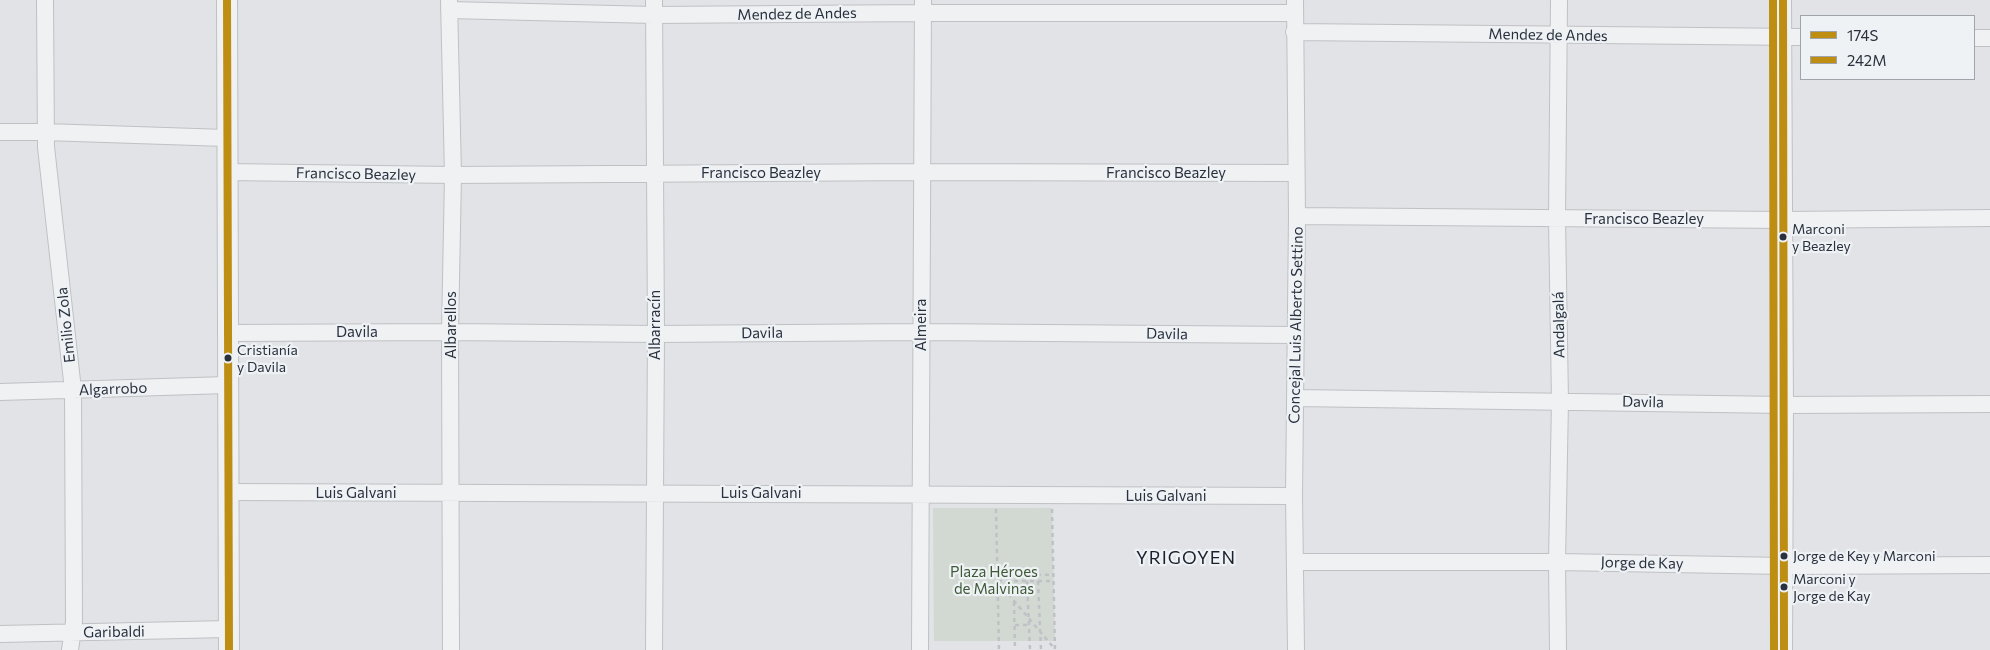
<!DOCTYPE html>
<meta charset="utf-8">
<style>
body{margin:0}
#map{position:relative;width:1990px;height:650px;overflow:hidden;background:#e1e3e6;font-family:Commissioner,sans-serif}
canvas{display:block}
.legend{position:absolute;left:1800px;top:15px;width:175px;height:65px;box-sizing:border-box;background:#eff2f5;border:1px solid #a0a5ac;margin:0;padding:6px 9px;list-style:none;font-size:15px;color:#29313e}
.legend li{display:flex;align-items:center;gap:10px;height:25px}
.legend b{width:25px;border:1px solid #a0a5ac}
</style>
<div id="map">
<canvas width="1990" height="650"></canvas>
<ul class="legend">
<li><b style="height:6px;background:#be8e13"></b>174S</li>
<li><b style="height:6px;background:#be8e13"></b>242M</li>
</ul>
</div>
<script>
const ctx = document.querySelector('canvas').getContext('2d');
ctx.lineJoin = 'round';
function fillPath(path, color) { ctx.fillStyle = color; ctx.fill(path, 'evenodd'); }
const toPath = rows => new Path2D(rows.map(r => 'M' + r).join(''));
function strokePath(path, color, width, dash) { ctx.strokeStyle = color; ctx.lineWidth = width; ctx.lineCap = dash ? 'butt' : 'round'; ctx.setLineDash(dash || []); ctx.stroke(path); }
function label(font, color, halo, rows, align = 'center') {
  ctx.font = font + ' Commissioner,sans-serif'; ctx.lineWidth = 4.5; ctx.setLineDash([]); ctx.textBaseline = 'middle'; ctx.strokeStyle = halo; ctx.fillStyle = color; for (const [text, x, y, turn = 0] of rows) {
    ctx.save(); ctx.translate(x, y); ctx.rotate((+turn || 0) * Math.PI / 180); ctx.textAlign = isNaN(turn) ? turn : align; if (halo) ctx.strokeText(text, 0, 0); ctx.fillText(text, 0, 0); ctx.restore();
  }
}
const green = toPath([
 [933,508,1052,508,1055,641,934,641]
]);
const path = toPath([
 [996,509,999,650],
 [1052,509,1055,650],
 [997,574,1054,575],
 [998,581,1054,581],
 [1027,581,1030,650],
 [1038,581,1041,650],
 [998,582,1054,648],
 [1014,602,1015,650],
 [1015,625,1029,625]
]);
const minor = toPath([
 [45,0,46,147,73,390,74,622,70,650],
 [449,0,453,175,450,332,451,650],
 [1295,0,1297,216,1294,496,1296,650],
 [1783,0,1785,405,1784,650],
 [449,10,654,15,923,13,1295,13],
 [1294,32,1801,37],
 [1974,38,1990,38],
 [0,132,45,132,226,138],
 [226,172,453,175,921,172,1296,173],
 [1297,216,1785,220,1990,218],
 [228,333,450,332,656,334,921,332,1295,335],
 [0,392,227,385],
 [1296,398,1785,405,1990,404],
 [229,492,1294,496],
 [1295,562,1557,562,1785,566,1990,565],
 [0,634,228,629],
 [654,650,656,334,654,0],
 [920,650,923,0],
 [1558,650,1557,562,1560,401,1557,219,1559,0]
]);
const tertiary = toPath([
 [227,0,229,650]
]);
const bus1 = toPath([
 [227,0,229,650],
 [1783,0,1784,650]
]);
const bus2 = toPath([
 [1773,0,1774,650]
]);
const markers = [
 [1783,237,4.5,"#29313e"],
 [228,358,4.5,"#29313e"],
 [1784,556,4.5,"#29313e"],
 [1784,587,4.5,"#29313e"]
];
const busNames = [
 ["Marconi",1792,229],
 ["y Beazley",1792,246],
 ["Cristianía",237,350],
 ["y Davila",237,367],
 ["Jorge de Key y Marconi",1793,556],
 ["Marconi y",1793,579],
 ["Jorge de Kay",1793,596]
];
const streetNames = [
 ["Mendez de Andes",797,14,-1],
 ["Mendez de Andes",1548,35,1],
 ["Francisco Beazley",761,173],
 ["Francisco Beazley",1166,173],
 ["Francisco Beazley",356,174,1],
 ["Francisco Beazley",1644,219],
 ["Emilio Zola",66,325,-96],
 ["Albarellos",451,325,-90],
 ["Albarracín",655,325,-90],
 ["Almeira",921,325,-90],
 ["Concejal Luis Alberto Settino",1296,325,-89],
 ["Andalgalá",1559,325,-91],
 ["Davila",357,332],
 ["Davila",762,333,-1],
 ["Davila",1167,334,1],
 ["Algarrobo",113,389,-2],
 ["Davila",1643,402,1],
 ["Luis Galvani",356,493],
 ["Luis Galvani",761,493],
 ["Luis Galvani",1166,496],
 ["Jorge de Kay",1642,563,1],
 ["Garibaldi",114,632,-1]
];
const parkNames = [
 ["Plaza Héroes",994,572],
 ["de Malvinas",994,589]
];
const quarterNames = [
 ["YRIGOYEN",1186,558]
];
fillPath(green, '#d2d9d2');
strokePath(minor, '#bfc1c4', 18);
strokePath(tertiary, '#bfc1c4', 22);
strokePath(path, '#c0c1c6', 2.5, [4, 4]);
strokePath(minor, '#f0f1f3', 16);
strokePath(tertiary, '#f0f1f3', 20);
strokePath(bus1, '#be8e13', 8);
strokePath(bus2, '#be8e13', 8);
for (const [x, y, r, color] of markers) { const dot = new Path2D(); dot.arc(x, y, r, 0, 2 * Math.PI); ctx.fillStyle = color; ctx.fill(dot); strokePath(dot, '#eff2f5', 2); }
label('14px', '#29313e', '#eff2f5', busNames, 'left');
label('15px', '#29313e', '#eff2f5', streetNames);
label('15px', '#3e5937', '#eff2f5', parkNames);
ctx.letterSpacing = '1px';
label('18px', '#1b222f', '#eff2f5', quarterNames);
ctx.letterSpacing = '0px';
</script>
